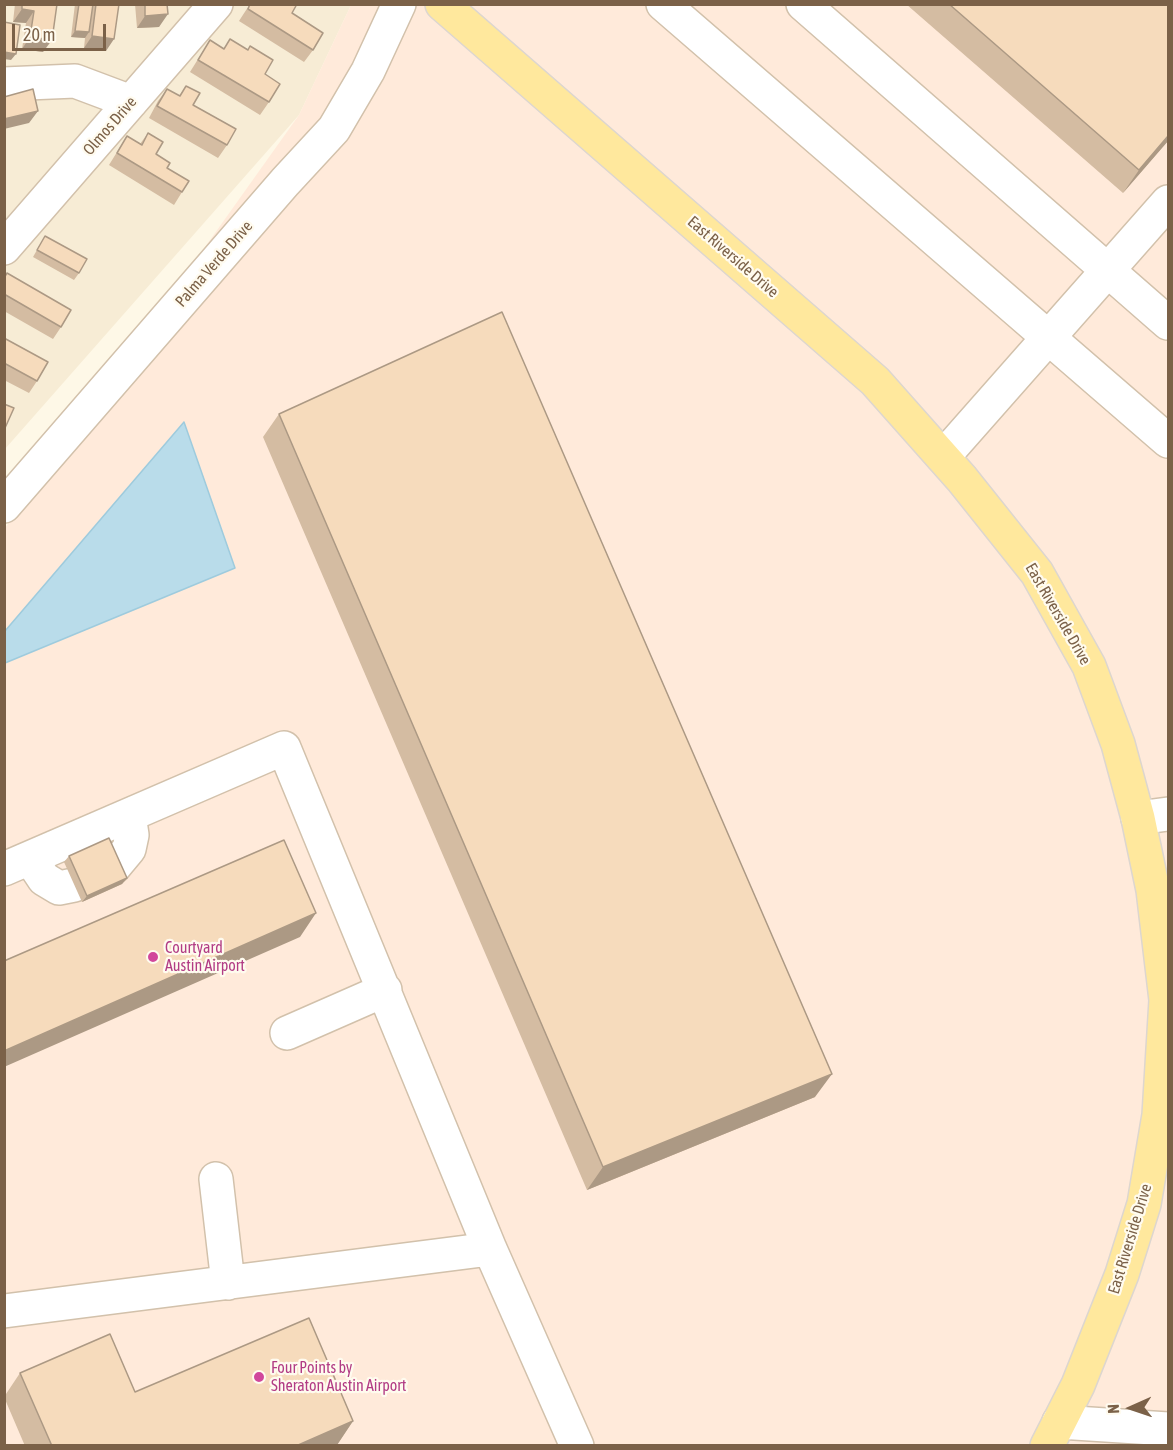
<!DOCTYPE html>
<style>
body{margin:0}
#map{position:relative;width:1173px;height:1450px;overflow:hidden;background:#fef8e7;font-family:"Asap Condensed",sans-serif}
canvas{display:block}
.frame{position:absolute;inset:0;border:6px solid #7b6148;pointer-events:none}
.north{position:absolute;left:1101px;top:1378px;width:60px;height:60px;-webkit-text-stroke:4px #fffbef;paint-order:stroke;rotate:267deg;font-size:16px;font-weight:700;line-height:24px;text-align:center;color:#7b6148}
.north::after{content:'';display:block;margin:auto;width:21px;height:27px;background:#7b6148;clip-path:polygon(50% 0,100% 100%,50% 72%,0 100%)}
.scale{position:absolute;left:12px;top:24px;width:94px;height:27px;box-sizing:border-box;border:3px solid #7b6148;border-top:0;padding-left:8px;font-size:18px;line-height:21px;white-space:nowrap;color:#7b6148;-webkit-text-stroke:4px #fffbef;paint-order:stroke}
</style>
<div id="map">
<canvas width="1173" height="1450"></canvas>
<div class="frame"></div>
<div class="north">N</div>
<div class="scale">20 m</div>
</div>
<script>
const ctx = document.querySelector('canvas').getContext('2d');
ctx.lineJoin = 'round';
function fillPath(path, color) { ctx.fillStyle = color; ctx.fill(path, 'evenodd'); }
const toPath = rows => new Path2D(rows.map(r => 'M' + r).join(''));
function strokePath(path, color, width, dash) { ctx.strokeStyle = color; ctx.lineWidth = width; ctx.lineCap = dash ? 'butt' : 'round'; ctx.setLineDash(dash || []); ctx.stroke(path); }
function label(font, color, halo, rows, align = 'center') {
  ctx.font = font + ' "Asap Condensed",sans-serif'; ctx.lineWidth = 4.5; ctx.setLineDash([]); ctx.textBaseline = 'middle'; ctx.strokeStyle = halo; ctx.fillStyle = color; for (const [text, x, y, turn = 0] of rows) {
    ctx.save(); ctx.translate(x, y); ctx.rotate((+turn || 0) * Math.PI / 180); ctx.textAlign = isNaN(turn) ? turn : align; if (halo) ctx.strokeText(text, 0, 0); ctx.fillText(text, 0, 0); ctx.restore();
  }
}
const residential = toPath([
 [5,5,351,5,299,115,5,449]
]);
const commercial = toPath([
 [351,5,1168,5,1168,1445,5,1446,5,528,299,115]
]);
const water = toPath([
 [184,422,235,568,5,663,5,631,184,422]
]);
const minor = toPath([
 [663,4,1168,441],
 [803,4,1168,323],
 [4,84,75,81,131,102],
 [4,248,216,4],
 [943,457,1168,202],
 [4,506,285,182,334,129,368,71,399,4],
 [1138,818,1168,814],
 [30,858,44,879,59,888,74,885],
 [114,867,129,849,132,835,129,815],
 [4,869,284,748,490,1249,577,1446],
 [287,1033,385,990],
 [216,1179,228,1283],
 [4,1311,490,1249],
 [1059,1422,1168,1429]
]);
const major = toPath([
 [442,4,875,381,962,479,1037,573,1089,666,1118,744,1138,818,1153,890,1166,1000,1159,1115,1144,1204,1122,1274,1078,1385,1047,1446]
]);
const wall = toPath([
 [15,4,57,4,43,52,22,49,26,23,13,22],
 [75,4,119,4,106,51,84,48,85,38,71,37],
 [135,4,167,4,159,27,137,28],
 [250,4,297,4,292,13,313,50,304,62,239,21],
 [906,4,1168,4,1168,141,1123,193],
 [230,39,265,74,269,102,260,115,190,72,210,40,224,49],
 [186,86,193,105,227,145,218,158,149,118,158,101,167,89,179,96],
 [148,133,156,154,167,168,182,192,174,205,109,165,127,136,140,144],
 [45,236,79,273,74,280,33,257],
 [4,277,61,327,53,339,4,311],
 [4,338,37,381,29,393,4,380],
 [279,414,815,1097,587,1190,263,437],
 [69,856,127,878,122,884,82,902,64,862],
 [20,1373,135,1392,353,1421,337,1445,334,1446,25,1446,4,1397]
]);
const shadedWall = toPath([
 [22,9,34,11,26,23,13,22],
 [168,14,159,27,137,28,145,16],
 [75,31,89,32,85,38,71,37],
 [92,36,114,39,106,51,84,48],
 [30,37,52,40,43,52,22,49],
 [4,52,16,54,11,60,4,59],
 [38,111,29,123,4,129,4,119],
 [1168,136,1168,141,1123,193,1139,170],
 [127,878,122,884,82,902,87,896],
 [316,913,300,937,4,1067,4,1051],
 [832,1074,815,1097,587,1190,603,1167],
 [353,1421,337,1445,334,1446,296,1446]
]);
const building = toPath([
 [22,4,57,4,52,40,30,37,34,11,22,9,22,4],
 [79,4,93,4,89,32,75,31,79,4],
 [96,4,119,4,114,39,92,36,96,4],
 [145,4,167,4,168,14,145,16,145,4],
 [250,4,297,4,292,13,323,33,313,50,248,9,250,4],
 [949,4,1168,4,1168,136,1139,170,949,4],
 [4,22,20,25,16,54,4,52,4,22],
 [230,39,248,50,250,46,273,60,265,74,280,84,269,102,198,60,210,40,224,49,230,39],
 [186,86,200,93,193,105,236,129,227,145,157,106,167,89,180,96,186,86],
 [33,89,38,111,4,119,4,97,33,89],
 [148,133,163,142,156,154,170,163,167,168,189,181,182,192,117,153,127,136,142,145,148,133],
 [45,236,87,259,79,273,37,250,45,236],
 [7,273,71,310,61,327,4,294,4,278,7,273],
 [502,312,832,1074,603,1167,279,414,502,312],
 [4,338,48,362,37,381,4,363,4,338],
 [4,404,14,408,5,428,4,427,4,404],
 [109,838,127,878,87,896,69,856,109,838],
 [284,840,316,913,4,1051,4,961,284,840],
 [309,1318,353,1421,296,1446,52,1446,20,1373,110,1334,135,1392,309,1318]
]);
const markers = [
 [153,957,6,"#d1479c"],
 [259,1377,6,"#d1479c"]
];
const streetNames = [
 ["Olmos Drive",110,126,-49],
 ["East Riverside Drive",733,257,41],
 ["Palma Verde Drive",214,264,-49],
 ["East Riverside Drive",1058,614,60],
 ["East Riverside Drive",1130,1239,-73]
];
const hotelNames = [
 ["Courtyard",165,948],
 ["Austin Airport",165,966],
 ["Four Points by",271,1368],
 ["Sheraton Austin Airport",271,1386]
];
fillPath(residential, '#f7ecd5');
fillPath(commercial, '#ffeada');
fillPath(water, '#b9dcea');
strokePath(water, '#9ecbdd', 1.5);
strokePath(minor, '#d2c1ab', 36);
strokePath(major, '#ddd6cf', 36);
strokePath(minor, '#fff', 33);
strokePath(major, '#ffe89d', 33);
fillPath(wall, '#d4bca2');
fillPath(shadedWall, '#ac9984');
fillPath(building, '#f6dbbc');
strokePath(building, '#ac9984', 1.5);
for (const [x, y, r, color] of markers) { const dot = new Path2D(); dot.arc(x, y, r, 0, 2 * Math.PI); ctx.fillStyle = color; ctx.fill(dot); strokePath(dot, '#fffbef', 2); }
label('16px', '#7b6148', '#fffbef', streetNames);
label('16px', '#b23c85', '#fffbef', hotelNames, 'left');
</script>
